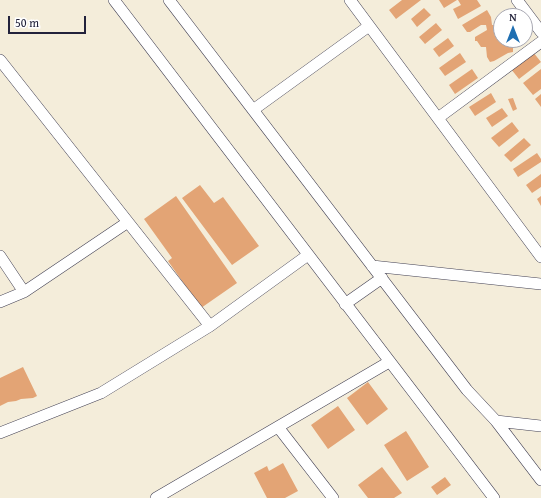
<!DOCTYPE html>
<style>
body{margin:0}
#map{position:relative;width:541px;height:498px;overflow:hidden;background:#f4edda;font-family:"Gentium Book Plus",serif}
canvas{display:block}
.north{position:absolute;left:493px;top:8px;width:40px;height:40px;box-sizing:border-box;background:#fff;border:1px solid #a7a7b1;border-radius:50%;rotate:0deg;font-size:11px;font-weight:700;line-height:16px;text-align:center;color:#22223b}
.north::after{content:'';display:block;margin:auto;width:14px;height:18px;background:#1f6fb2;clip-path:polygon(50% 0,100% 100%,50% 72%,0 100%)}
.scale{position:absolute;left:8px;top:16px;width:78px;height:18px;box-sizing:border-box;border:2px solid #22223b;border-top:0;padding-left:5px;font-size:12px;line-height:14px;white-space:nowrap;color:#22223b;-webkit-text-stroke:3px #fff;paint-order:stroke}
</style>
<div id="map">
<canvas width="541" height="498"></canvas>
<div class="north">N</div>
<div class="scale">50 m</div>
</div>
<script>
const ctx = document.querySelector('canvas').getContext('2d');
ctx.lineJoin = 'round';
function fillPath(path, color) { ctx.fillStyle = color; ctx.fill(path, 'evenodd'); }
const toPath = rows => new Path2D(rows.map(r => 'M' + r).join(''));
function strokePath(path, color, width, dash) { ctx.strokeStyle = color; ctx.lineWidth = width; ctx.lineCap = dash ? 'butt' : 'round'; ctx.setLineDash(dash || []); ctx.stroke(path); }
const building = toPath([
 [402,0,421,0,396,19,389,10],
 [439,0,457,0,444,8],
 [458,0,477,0,481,6,458,19,453,9,461,5],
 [424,8,431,15,417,27,411,19],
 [487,10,491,17,492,25,494,25,501,21,501,40,518,40,519,43,513,47,513,52,508,53,494,61,490,62,487,57,486,47,481,47,477,41,475,41,475,37,487,30,486,25,481,25,470,32,467,32,462,25],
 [436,23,442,30,425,44,419,37],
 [448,38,454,46,439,57,433,49],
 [533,52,541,62,519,79,511,69],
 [460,53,466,62,445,76,439,68],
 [472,69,478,78,455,94,449,85],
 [541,69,541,89,533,95,523,83],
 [491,93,496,102,475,116,469,107],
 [541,94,541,107,535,99],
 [513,98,517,109,513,111,508,99],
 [502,108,508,116,492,127,486,118],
 [512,122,519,131,499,147,491,138],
 [524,138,531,145,511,162,504,155],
 [537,153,541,159,541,162,518,177,513,169],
 [541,174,541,187,532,193,526,185],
 [200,185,214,203,223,197,259,246,232,265,182,198],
 [176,196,237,283,201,308,168,261,172,258,144,219],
 [541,196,541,206,537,199],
 [23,367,37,396,33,398,21,399,16,401,8,402,0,406,0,378],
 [368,382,388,409,367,425,347,398],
 [338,406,355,430,328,449,311,425],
 [406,431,429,467,407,481,384,445],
 [283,463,298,491,285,498,267,498,254,473,267,466,269,471],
 [382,467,402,493,394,498,368,498,358,485],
 [445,477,451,485,437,495,431,487]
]);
const street = toPath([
 [114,0,494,498],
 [169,0,467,390,496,421,541,480],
 [350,0,541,257],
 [517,0,541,32],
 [0,60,210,326],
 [253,110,369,26],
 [438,118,541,42],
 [0,256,24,292],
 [372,266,541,284],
 [0,302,24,292,128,222],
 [345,304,382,278],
 [496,421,541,426],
 [278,427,333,498],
 [0,433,101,393,210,326,308,255],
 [156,498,389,362]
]);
fillPath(building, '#e3a475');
strokePath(street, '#424053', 12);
strokePath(street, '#fff', 11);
</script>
